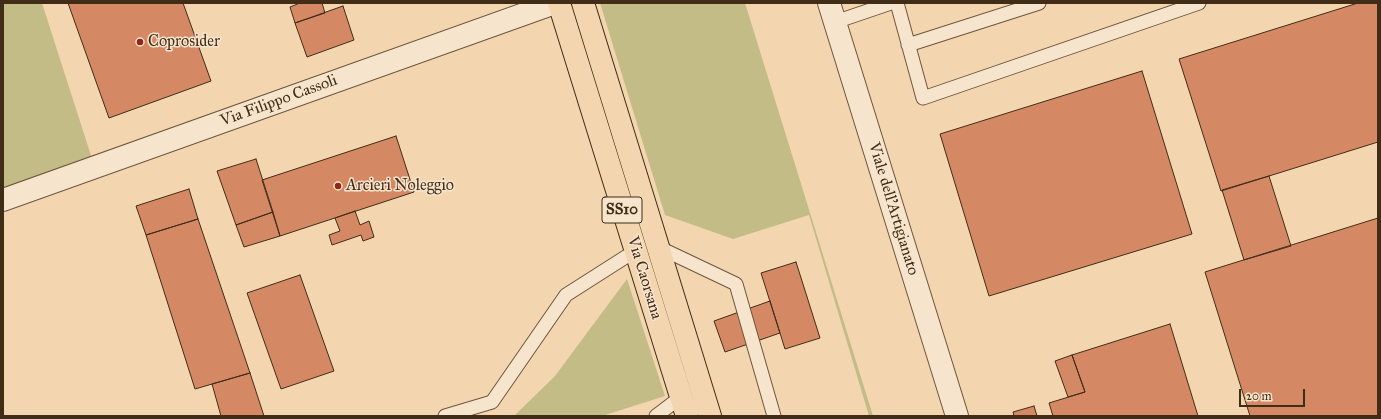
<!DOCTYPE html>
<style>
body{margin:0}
#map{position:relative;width:1381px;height:419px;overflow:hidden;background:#f3d6b0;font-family:"IM FELL Great Primer",serif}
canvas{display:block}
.frame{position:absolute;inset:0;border:4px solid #402c17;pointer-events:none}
.scale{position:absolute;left:1239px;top:389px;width:66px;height:18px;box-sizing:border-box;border:2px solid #402c17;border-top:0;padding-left:5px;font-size:12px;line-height:14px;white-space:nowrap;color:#402c17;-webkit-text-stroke:3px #f7e4cc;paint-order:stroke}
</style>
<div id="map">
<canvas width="1381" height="419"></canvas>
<div class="frame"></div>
<div class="scale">20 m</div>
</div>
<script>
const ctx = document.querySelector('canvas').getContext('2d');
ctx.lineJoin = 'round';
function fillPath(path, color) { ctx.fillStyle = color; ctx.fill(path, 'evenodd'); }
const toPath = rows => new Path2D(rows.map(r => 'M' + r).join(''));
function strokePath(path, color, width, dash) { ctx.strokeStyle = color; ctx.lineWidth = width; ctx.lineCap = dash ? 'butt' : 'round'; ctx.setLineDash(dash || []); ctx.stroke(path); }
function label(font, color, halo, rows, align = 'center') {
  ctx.font = font + ' "IM FELL Great Primer",serif'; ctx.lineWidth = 3; ctx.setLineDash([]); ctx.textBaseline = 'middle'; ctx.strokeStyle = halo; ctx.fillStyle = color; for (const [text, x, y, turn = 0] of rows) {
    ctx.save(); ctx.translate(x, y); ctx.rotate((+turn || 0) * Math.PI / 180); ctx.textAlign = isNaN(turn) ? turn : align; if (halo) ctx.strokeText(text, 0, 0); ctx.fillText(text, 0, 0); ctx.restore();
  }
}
const green = toPath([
 [3,3,42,3,95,168,3,199],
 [600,3,745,3,873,416,869,416,809,215,733,239,665,215],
 [627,279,665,396,602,416,514,416,555,376]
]);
const building = toPath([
 [68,3,183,3,211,81,109,118,68,3],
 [300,3,322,3,325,13,295,23,290,7,300,3],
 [1358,3,1378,3,1378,142,1221,191,1179,59,1358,3],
 [343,6,354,40,307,57,295,23,343,6],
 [1142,71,1192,234,989,296,940,134,1142,71],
 [396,136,414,192,280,236,262,180,396,136],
 [256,159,273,212,236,225,217,171,256,159],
 [1269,176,1291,246,1244,260,1222,190,1269,176],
 [189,189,198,219,146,235,136,206,189,189],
 [355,211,360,225,369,221,374,237,363,241,361,235,332,245,329,235,340,231,335,218,355,211],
 [273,212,280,236,244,247,236,225,273,212],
 [1378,218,1378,416,1250,416,1205,272,1378,218],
 [198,219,250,373,195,389,146,235,198,219],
 [796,262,820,338,785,349,761,273,796,262],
 [300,275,334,371,281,389,247,293,300,275],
 [770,301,780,333,725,352,714,321,770,301],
 [1170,324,1198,416,1053,416,1049,403,1085,392,1072,355,1170,324],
 [1072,355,1085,392,1068,397,1055,361,1072,355],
 [250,373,264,416,221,416,212,384,250,373],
 [1034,406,1037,416,1014,416,1013,412,1034,406]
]);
const service = toPath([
 [897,3,923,98,1199,3],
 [835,22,891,3],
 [908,45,1039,3],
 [658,247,736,284,774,416],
 [445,416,492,402,566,295,635,251],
 [656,416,681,397]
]);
const minor = toPath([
 [829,3,957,416],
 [3,200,555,3]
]);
const primary = toPath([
 [559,3,687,416],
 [583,3,710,416]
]);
const markers = [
 [140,42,4,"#8f2418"],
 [338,186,4,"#8f2418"]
];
const shields = [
 [622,210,40]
];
const shieldNames = [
 ["SS10",622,210]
];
const poiNames = [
 ["Coprosider",148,42],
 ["Arcieri Noleggio",346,186]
];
const streetNames = [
 ["Via Filippo Cassoli",279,101,-20],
 ["Viale dell'Artigianato",893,209,73],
 ["Via Caorsana",644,278,73]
];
fillPath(green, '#c3bc86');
fillPath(building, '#d48964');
strokePath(building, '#402c17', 1);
strokePath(service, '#6d563d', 15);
strokePath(minor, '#6d563d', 24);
strokePath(primary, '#402c17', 24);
strokePath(service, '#f7e4cc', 13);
strokePath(minor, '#f7e4cc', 22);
strokePath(primary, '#f3d6b0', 22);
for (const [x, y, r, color] of markers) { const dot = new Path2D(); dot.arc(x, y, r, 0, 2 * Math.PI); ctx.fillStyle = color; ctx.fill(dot); strokePath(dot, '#f7e4cc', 1.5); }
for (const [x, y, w] of shields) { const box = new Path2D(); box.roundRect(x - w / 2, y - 13, w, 26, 3); ctx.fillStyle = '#f7e4cc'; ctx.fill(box); strokePath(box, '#402c17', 1); }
label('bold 15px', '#402c17', null, shieldNames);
label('16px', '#402c17', '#f7e4cc', poiNames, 'left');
label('16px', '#402c17', '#f7e4cc', streetNames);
</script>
